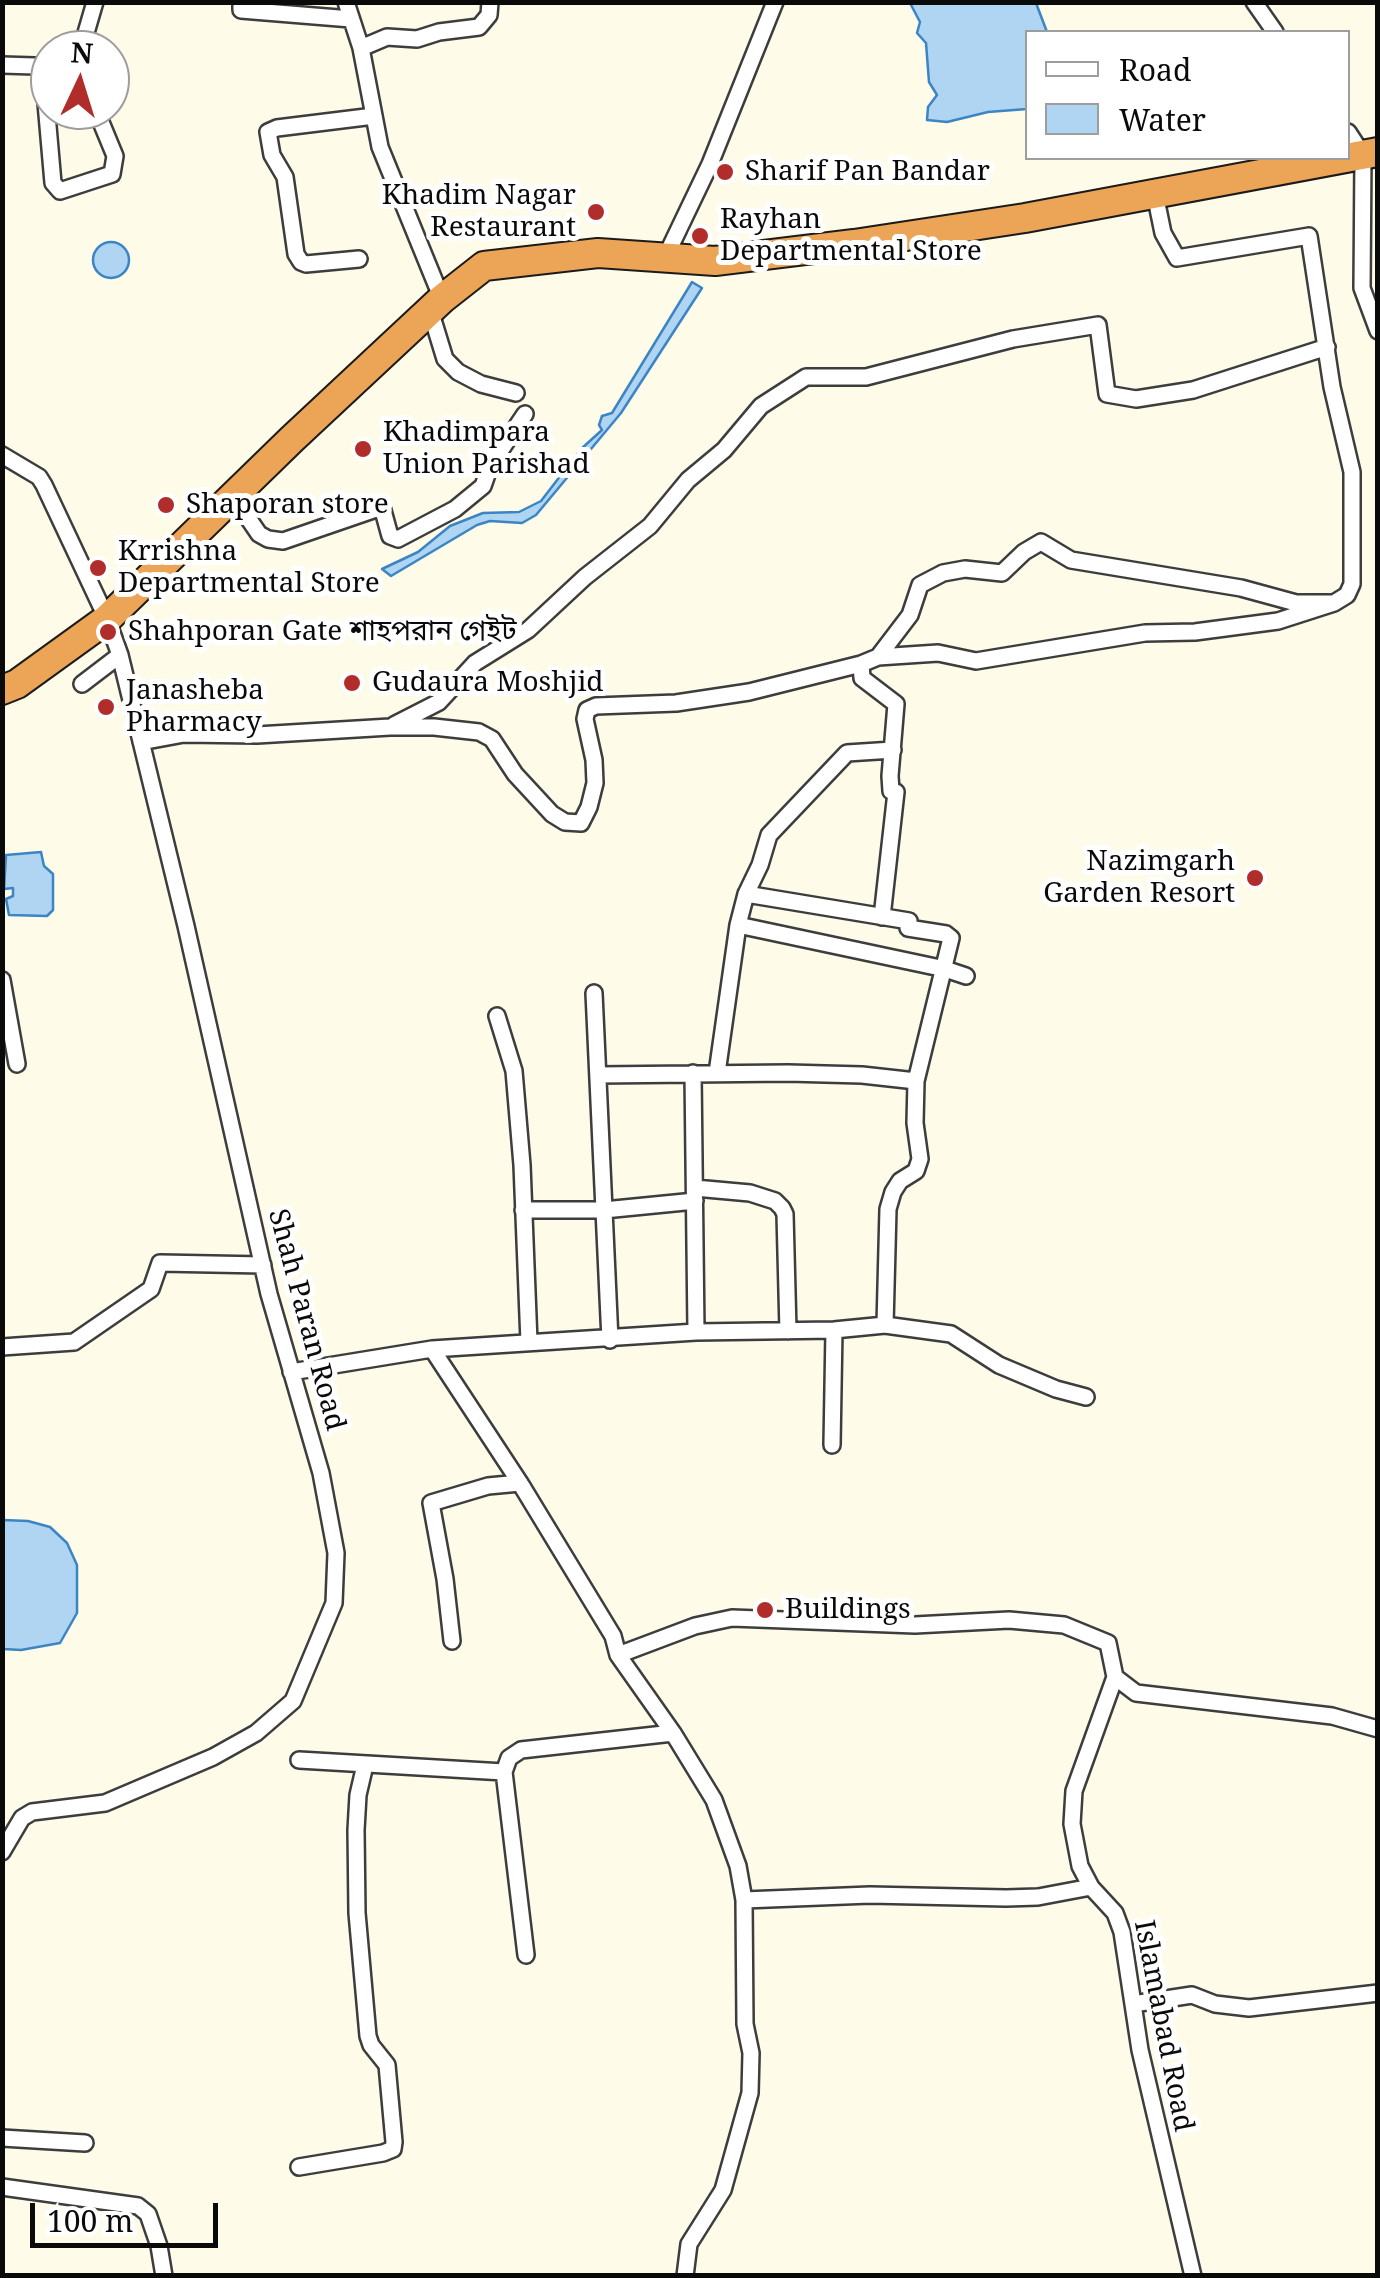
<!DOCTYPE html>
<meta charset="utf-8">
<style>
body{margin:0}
#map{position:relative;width:1380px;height:2278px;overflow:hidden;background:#fefbe8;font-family:"Noto Serif",serif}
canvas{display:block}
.frame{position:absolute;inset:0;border:5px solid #0a0a0a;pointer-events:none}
.legend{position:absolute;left:1025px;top:30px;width:325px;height:130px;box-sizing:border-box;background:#fff;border:2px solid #9d9d9d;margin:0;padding:12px 18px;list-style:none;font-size:30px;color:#0a0a0a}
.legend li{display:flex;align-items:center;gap:20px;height:50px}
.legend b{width:50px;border:2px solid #9d9d9d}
.north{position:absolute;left:30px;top:30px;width:100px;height:100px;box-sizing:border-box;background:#fff;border:2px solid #9d9d9d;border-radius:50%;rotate:4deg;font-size:28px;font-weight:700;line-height:40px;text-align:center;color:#0a0a0a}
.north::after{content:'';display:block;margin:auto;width:35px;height:45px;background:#b12d2b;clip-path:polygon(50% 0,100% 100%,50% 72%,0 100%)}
.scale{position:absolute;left:30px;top:2203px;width:188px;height:45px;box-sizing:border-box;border:5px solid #0a0a0a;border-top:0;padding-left:12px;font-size:30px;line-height:35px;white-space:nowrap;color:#0a0a0a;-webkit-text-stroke:8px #fff;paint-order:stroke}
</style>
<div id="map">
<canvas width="1380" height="2278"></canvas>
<div class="frame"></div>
<ul class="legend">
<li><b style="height:12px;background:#fff"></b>Road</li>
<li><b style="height:28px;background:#afd5f2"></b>Water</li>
</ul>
<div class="north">N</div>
<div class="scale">100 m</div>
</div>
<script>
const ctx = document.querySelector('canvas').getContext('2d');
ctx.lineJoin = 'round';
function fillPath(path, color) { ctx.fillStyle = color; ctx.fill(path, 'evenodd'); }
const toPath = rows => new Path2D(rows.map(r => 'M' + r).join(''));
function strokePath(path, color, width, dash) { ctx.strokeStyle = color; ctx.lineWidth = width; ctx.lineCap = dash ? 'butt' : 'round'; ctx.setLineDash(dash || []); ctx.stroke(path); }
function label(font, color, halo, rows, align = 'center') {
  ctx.font = font + ' "Noto Serif","Noto Sans Bengali",serif'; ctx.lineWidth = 10; ctx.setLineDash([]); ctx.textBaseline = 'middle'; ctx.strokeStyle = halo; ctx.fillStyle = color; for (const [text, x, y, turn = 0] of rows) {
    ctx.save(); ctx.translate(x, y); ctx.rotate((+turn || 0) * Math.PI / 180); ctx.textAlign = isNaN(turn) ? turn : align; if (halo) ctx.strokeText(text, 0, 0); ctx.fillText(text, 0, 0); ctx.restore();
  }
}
const water = toPath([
 [910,3,1036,3,1047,32,1028,32,1027,109,988,112,947,122,927,120,928,107,937,95,929,82,926,43,917,33,920,22,910,3],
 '93 260a18 18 0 1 1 36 0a18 18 0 1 1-36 0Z',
 [692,282,702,288,621,413,536,515,522,523,490,521,477,525,391,576,382,569,418,552,450,526,483,513,519,512,541,501,581,449,602,430,599,425,602,416,612,413,692,282],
 [41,852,44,866,53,874,53,910,47,916,9,915,6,899,13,896,13,888,4,889,6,855,41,852],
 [3,1520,28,1521,50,1527,67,1543,77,1565,77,1613,60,1643,21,1650,3,1649,3,1520]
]);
const street = toPath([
 [241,2,241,10,351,19],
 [346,2,361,48,380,147,442,299],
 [1254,2,1275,32],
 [361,48,387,37,417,39,439,32,479,27,489,15,490,2],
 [81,50,95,2],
 [2,65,35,66,43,69,53,183,60,191,112,174,115,156,96,110],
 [1348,132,1363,155,1362,288,1378,331],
 [665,258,710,164,775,2],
 [359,259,306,264,301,262,296,254,285,177,272,155,268,132,277,128,374,116],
 [430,310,445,359,458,372,481,384,516,393],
 [2,455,39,477,44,485,107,619,120,655,186,926,269,1294,321,1473,336,1553,334,1603,293,1701,256,1733,213,1757,105,1803,32,1812,22,1818,2,1852],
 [233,496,259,534,268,539,283,541,382,507,390,536,398,539,455,509,483,486,490,466,525,414],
 [878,657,938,653,976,661,1145,633,1195,632,1278,621,1334,603,1347,595,1352,584,1352,472,1332,387,1309,236,1177,258,1163,233,1155,194],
 [861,664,862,678,896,704,890,776,891,791,896,792,882,917],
 [82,684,120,655],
 [394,725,439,702,475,663,528,630,585,577,650,526,688,480,724,450,761,406,806,377,866,377,1013,339,1098,325,1107,394,1136,399,1193,390,1327,347],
 [141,742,184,734,257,735,390,727,434,727,479,732,492,739,515,774,552,814,565,822,581,823,589,807,595,783,594,760,585,719,587,710,596,706,676,703,749,692,861,664,878,657,910,615,920,585,943,573,965,569,1002,573,1024,552,1041,542,1071,560,1241,588,1296,603,1334,603],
 [746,894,909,921,908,928,946,934,951,938,916,1081,915,1123,920,1159,916,1171,900,1181,893,1192,888,1209,885,1325],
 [738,925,945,969,966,976],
 [2,980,17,1064],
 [594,993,610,1340],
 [497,1016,514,1071,522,1165,529,1342],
 [693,1073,696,1332],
 [717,1073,738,925,746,894,760,865,769,835,847,753,893,750],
 [598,1075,788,1073,862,1075,916,1081],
 [695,1188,750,1193,775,1201,782,1208,785,1214,788,1331],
 [523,1210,604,1210,695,1201],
 [2,1347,74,1342,151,1289,160,1263,263,1265],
 [432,1349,520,1483,613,1636,618,1655,673,1733,714,1800,738,1866,744,1900,745,2024,751,2053,750,2093,723,2190,689,2244,685,2276],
 [291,1372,432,1349,696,1332,834,1330,885,1325,951,1334,999,1365,1056,1389,1086,1397],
 [832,1445,834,1330],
 [452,1641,445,1579,431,1503,488,1486,520,1483],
 [618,1655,695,1626,732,1618,915,1625,1009,1620,1064,1625,1108,1643,1115,1677,1074,1791,1072,1824,1080,1866,1091,1887,1115,1913,1122,1932,1140,2050,1193,2276],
 [1115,1677,1136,1693,1332,1716,1378,1729],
 [299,1760,504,1772],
 [744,1900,870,1895,1006,1898,1038,1897,1091,1887],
 [526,1955,504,1772,509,1758,521,1750,673,1733],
 [1133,2004,1192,1995,1215,2004,1249,2008,1378,1993],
 [2,2138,85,2143],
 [299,2167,383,2153,393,2149,394,2142,387,2065,371,2045,368,2036,357,1913,356,1830,358,1795,365,1765],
 [2,2187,138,2206,148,2214,159,2246,164,2276]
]);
const highway = toPath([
 [2,690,17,684,107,619,292,439,442,299,484,266,598,253,715,261,854,244,1025,218,1378,152]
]);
const markers = [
 [725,172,10,"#b12d2b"],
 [596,212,10,"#b12d2b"],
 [700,236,10,"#b12d2b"],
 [363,449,10,"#b12d2b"],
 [166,505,10,"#b12d2b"],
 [98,568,10,"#b12d2b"],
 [108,632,10,"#b12d2b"],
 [352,683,10,"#b12d2b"],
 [106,707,10,"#b12d2b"],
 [1255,878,10,"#b12d2b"],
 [765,1610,10,"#b12d2b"]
];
const poiNames = [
 ["Sharif Pan Bandar",745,172],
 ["Khadim Nagar",576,196,"right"],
 ["Restaurant",576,228,"right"],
 ["Rayhan",720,220],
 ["Departmental Store",720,252],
 ["Khadimpara",383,433],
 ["Union Parishad",383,465],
 ["Shaporan store",186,505],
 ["Krrishna",118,552],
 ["Departmental Store",118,584],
 ["Shahporan Gate শাহপরান গেইট",128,632],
 ["Gudaura Moshjid",372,683],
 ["Janasheba",126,691],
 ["Pharmacy",126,723],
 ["Nazimgarh",1235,862,"right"],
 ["Garden Resort",1235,894,"right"],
 ["Buildings",785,1610]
];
const streetNames = [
 ["Shah Paran Road",306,1320,75],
 ["Islamabad Road",1163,2026,79]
];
fillPath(water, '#afd5f2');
strokePath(water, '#3b85c5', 2.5);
strokePath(street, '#3d3d3d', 20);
strokePath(highway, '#1b1b1b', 32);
strokePath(street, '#fff', 15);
strokePath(highway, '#eca457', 28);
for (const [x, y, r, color] of markers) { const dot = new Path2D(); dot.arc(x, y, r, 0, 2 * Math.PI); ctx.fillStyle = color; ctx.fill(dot); strokePath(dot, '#fff', 4); }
label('28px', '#0a0a0a', '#fff', poiNames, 'left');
label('28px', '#0a0a0a', '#fff', streetNames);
</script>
